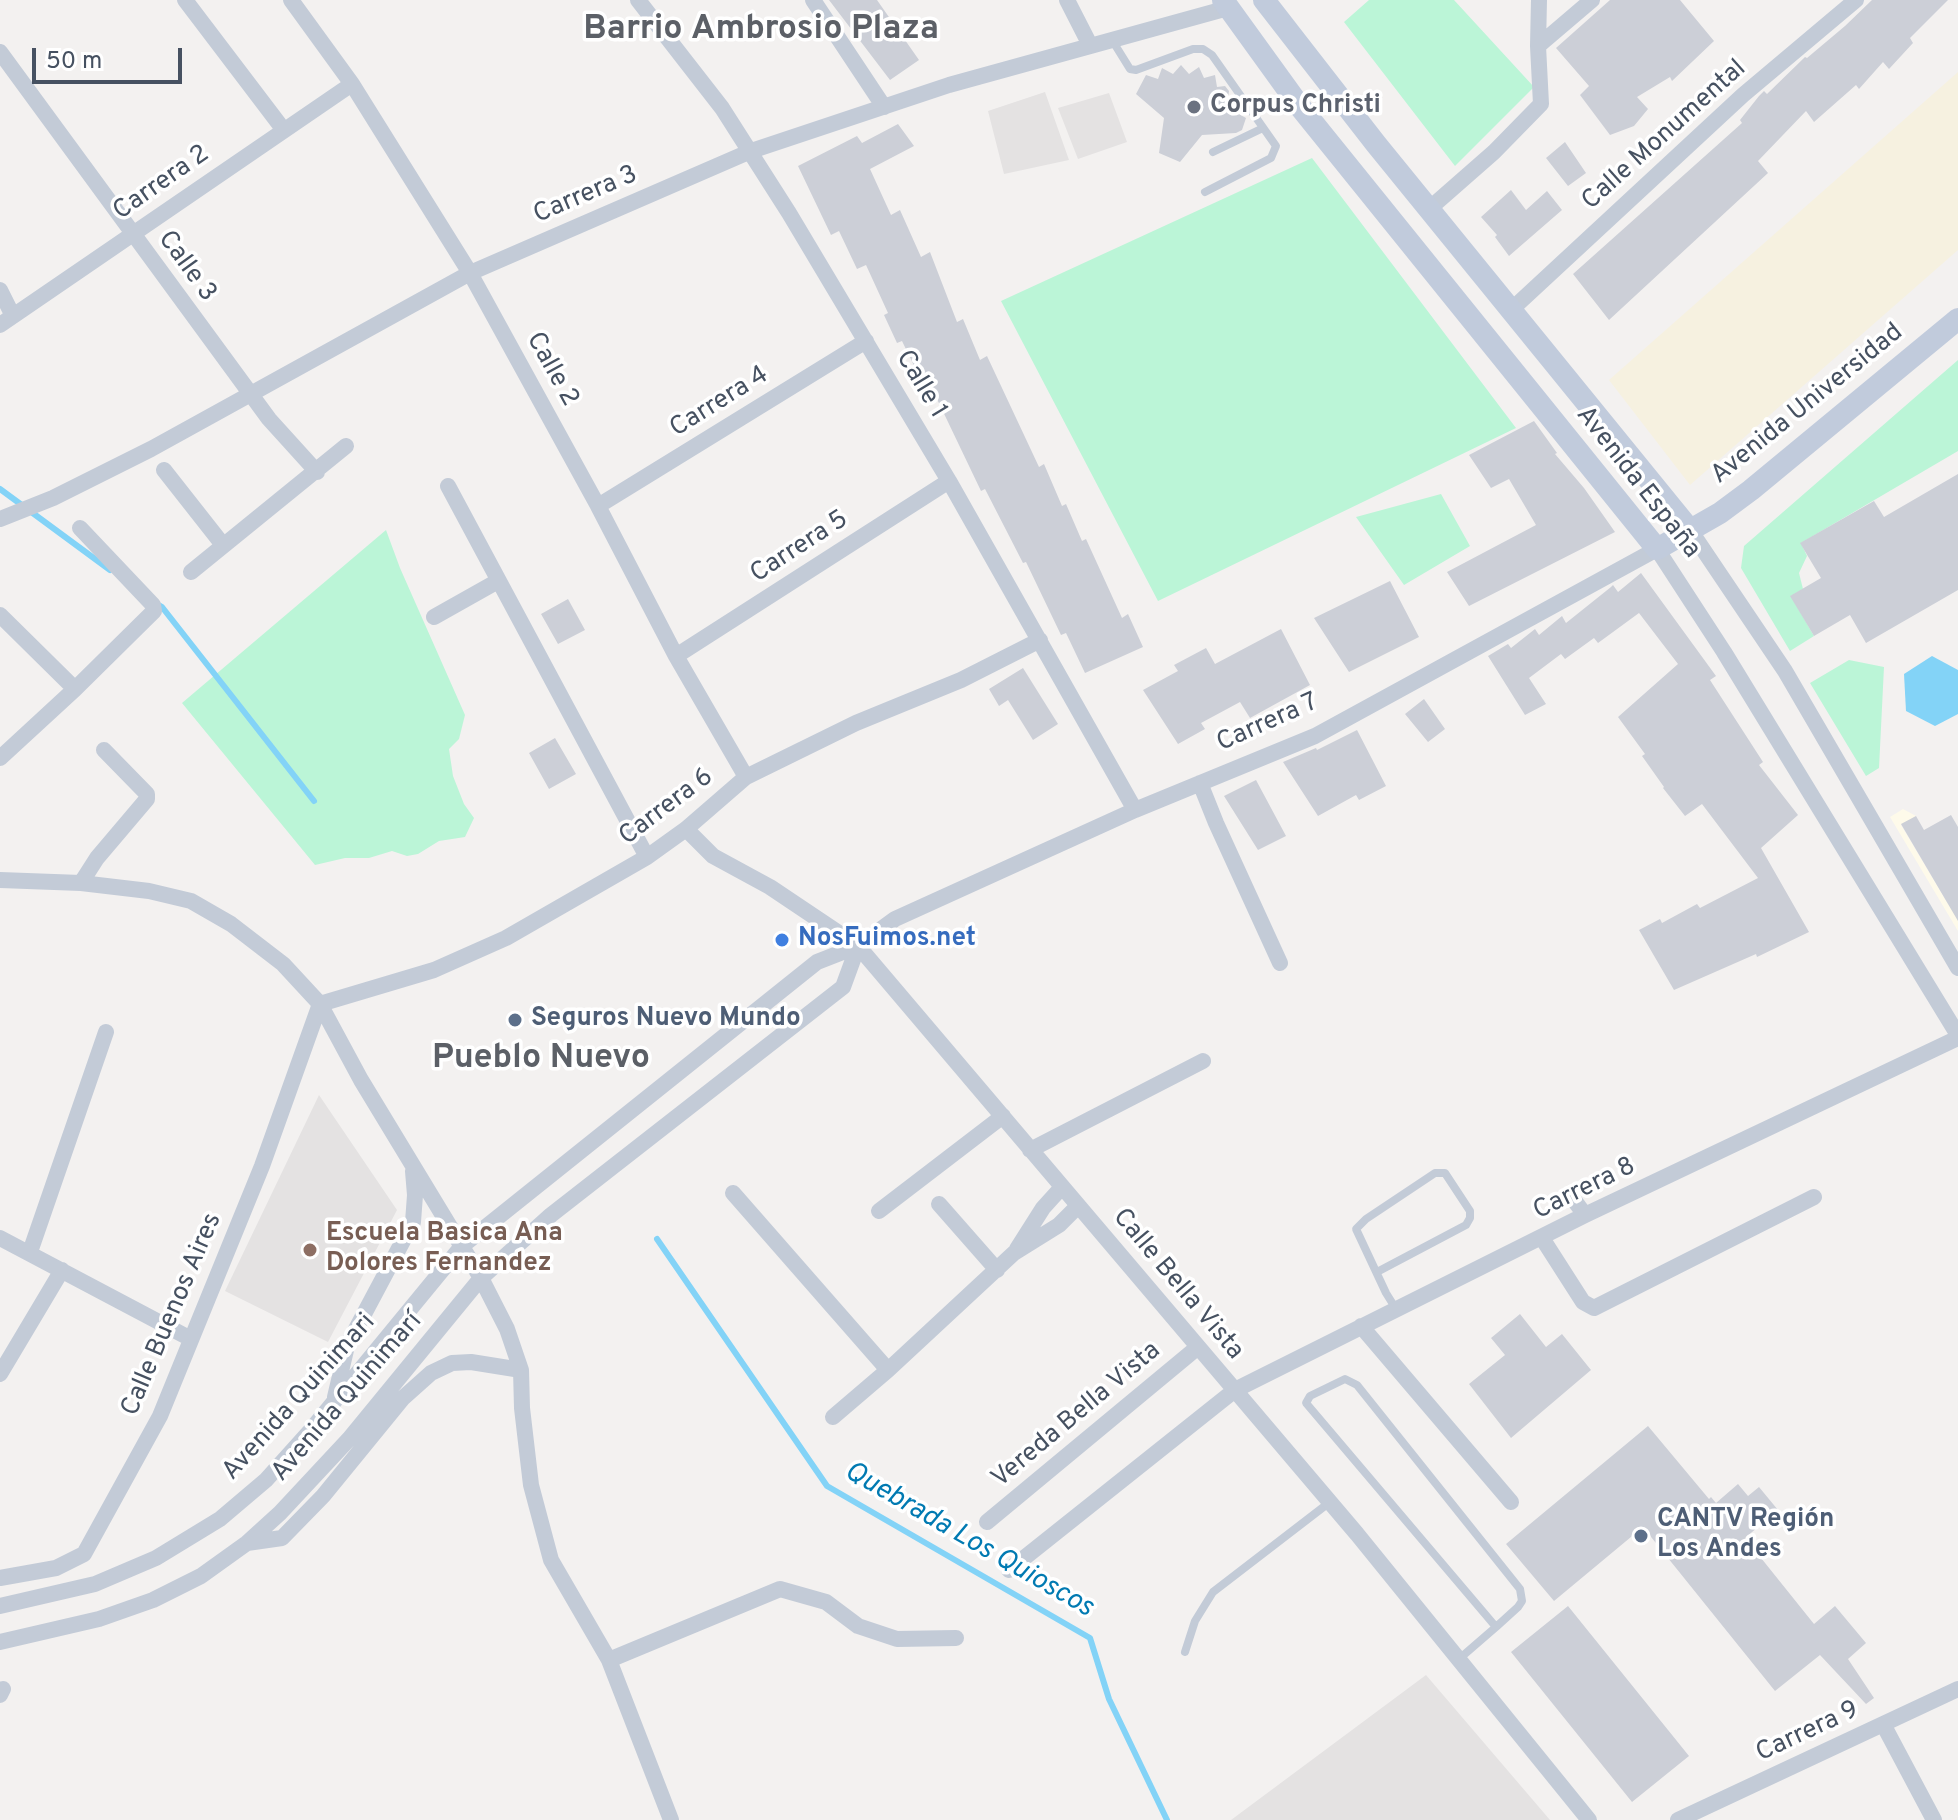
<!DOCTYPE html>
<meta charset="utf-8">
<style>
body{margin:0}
#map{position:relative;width:1958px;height:1820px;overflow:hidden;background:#f3f1f0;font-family:Overpass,sans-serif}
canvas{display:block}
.scale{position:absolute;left:32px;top:48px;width:150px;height:36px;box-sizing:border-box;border:4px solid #465161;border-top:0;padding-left:10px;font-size:24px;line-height:28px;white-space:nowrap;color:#465161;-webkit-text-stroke:6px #fff;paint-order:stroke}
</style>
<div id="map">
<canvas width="1958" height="1820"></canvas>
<div class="scale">50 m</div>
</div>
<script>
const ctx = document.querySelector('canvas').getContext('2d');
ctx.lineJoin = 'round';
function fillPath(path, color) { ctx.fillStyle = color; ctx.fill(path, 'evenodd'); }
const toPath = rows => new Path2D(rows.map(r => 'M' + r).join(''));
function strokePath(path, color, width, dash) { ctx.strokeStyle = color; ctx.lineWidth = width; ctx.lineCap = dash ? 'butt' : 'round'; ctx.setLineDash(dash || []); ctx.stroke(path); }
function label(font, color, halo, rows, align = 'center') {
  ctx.font = font + ' Overpass,sans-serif'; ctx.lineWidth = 7; ctx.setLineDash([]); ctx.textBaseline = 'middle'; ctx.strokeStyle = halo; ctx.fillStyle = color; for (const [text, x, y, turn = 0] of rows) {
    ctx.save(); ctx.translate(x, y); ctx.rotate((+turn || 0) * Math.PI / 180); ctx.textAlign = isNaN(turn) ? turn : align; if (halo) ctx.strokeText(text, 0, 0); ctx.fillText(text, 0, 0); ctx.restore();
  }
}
const commercial = toPath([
 [1903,809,1916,816,1901,825,1948,904,1958,899,1958,931,1890,817]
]);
const education = toPath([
 [1045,92,1069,160,1004,174,988,111],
 [1109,93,1127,142,1078,159,1058,108],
 [319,1095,397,1210,328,1342,225,1291],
 [1426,1675,1550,1820,1231,1820]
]);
const green = toPath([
 [1369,0,1454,0,1534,87,1455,166,1344,22],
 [1312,158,1516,428,1158,601,1001,301],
 [1958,360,1958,451,1801,543,1807,556,1799,573,1803,589,1791,596,1814,636,1790,651,1741,568,1744,546],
 [1441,494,1470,546,1404,585,1356,517],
 [386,530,400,568,465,715,459,739,449,749,453,776,464,804,474,818,465,837,439,841,418,854,407,856,392,851,369,858,345,858,315,865,182,703],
 [1849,660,1884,667,1879,768,1866,776,1810,683]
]);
const sand = toPath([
 [1958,72,1958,250,1690,485,1609,380]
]);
const water = toPath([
 [1932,656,1958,670,1958,714,1935,726,1906,711,1904,674]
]);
const stream = toPath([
 [0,489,110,570],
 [157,604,162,607,314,801],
 [657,1239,827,1486,1090,1638,1109,1699,1167,1820]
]);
const building = toPath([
 [829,0,877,0,919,60,890,80],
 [1610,0,1680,0,1714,41,1672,81,1670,77,1637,97,1648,109,1634,126,1610,135,1580,95,1589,86,1556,48],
 [1872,0,1948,0,1910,38,1913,43,1889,69,1883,62,1859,89,1856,85,1814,122,1806,111,1758,161,1768,173,1609,320,1573,274,1742,123,1740,120,1759,96,1764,91,1767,94,1805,57,1807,58,1845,26],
 [1181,65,1189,74,1199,67,1204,78,1215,75,1217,87,1225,86,1229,91,1228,98,1235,100,1238,104,1235,112,1246,118,1242,130,1236,133,1202,135,1180,162,1159,153,1164,118,1136,94,1146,75,1158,79,1162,68,1173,74],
 [898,124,914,146,870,169,891,215,900,210,921,257,930,252,957,322,963,319,980,360,987,356,1039,467,1044,464,1062,506,1066,504,1082,541,1086,539,1122,618,1128,614,1143,647,1085,673,1066,633,1061,635,1026,562,1023,563,985,489,981,491,926,376,920,378,902,341,897,343,884,315,888,313,866,265,857,269,839,231,831,235,798,166,857,136,862,143],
 [1565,142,1586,173,1568,186,1546,158],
 [1511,190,1526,210,1547,191,1562,210,1509,256,1495,237,1497,235,1481,217],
 [1534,421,1557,453,1555,454,1584,488,1615,532,1469,606,1447,572,1536,525,1509,479,1491,488,1469,455],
 [1958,474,1958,590,1866,643,1850,615,1814,636,1790,596,1821,578,1800,543,1874,501,1884,517],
 [1641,573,1716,676,1710,680,1763,762,1759,765,1798,815,1761,848,1809,932,1757,957,1756,954,1674,990,1639,930,1660,919,1662,923,1697,904,1700,908,1758,878,1702,804,1685,816,1663,788,1664,787,1642,756,1645,754,1618,717,1678,664,1639,613,1598,643,1594,638,1565,659,1561,654,1529,678,1546,704,1525,715,1488,656,1508,644,1511,648,1535,629,1539,635,1562,616,1566,623,1611,587,1613,585,1618,592],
 [1390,581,1419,637,1349,672,1314,618],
 [568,599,585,630,558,644,541,614],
 [1281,629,1310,685,1250,718,1240,702,1201,723,1205,729,1178,744,1143,690,1178,671,1174,665,1206,648,1215,664],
 [1023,668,1058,724,1033,740,1008,700,999,706,989,689],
 [1424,699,1445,729,1428,742,1405,714],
 [1357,730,1386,786,1359,800,1356,795,1318,816,1283,762,1316,748,1317,750],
 [555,738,576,774,549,789,529,753],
 [1256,780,1286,836,1258,850,1224,796],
 [1951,815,1958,827,1958,921,1901,824,1916,816,1924,830],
 [1520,1314,1546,1347,1562,1334,1591,1370,1511,1438,1469,1384,1505,1355,1491,1338],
 [1648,1426,1709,1499,1711,1497,1716,1503,1738,1484,1748,1496,1759,1487,1778,1510,1745,1538,1814,1624,1835,1606,1866,1643,1848,1659,1874,1698,1866,1704,1820,1655,1775,1691,1643,1527,1554,1601,1506,1544],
 [1568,1606,1689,1756,1632,1802,1511,1652]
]);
const lane = toPath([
 [1112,40,1130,69,1136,70,1193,49,1203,49,1212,55,1276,146,1271,158,1205,192],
 [1213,152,1263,128],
 [1377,1272,1466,1225,1470,1218,1470,1211,1445,1173,1435,1173,1366,1219,1356,1229,1386,1293,1396,1309],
 [1185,1652,1195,1621,1213,1592,1330,1502],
 [1459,1659,1496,1627,1518,1607,1522,1601,1520,1589,1357,1385,1345,1379,1310,1396,1306,1403,1496,1627]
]);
const street = toPath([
 [185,0,283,129],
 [291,0,352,84,470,273,598,506,676,656,746,777],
 [638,0,722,108,789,213,949,481,1135,810],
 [813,0,884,107],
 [1067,0,1090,45],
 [1538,46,1592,0],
 [0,52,269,419,317,472],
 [1429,209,1494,152,1541,104,1538,46,1539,0],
 [0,290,13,316],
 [1510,311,1743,95,1856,0],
 [0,325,352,84],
 [164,470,223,545],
 [448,486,647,857],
 [598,506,866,341],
 [0,519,53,498,151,449,470,273,751,151,949,85,1228,8],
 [1690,530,1785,671,1958,968],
 [191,572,346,446],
 [0,615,75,689],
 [434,617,498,581],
 [676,656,949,481],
 [0,758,75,689,154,611,153,605,80,528],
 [1200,783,1216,823,1280,963],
 [686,829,713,856,770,887,858,946,1357,1534,1589,1820],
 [0,880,81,883,149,891,191,901,231,924,283,964,320,1004,361,1080,481,1278,507,1329,521,1370,522,1408,531,1485,551,1560,609,1660,671,1820],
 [81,883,97,858,147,799,147,794,104,750],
 [1030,1150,1203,1061],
 [733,1193,888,1370],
 [1574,1200,1585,1215],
 [939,1204,997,1270],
 [879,1211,1003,1116],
 [0,1238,191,1339],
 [1542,1238,1583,1302,1594,1308,1814,1197],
 [1017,1249,1043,1208,1062,1187],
 [30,1252,106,1032],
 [1361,1326,1511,1502],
 [0,1374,62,1270],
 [335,1397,347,1346,413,1222,415,1195,413,1171],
 [833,1417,888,1370,1014,1253,1059,1225,1078,1206],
 [987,1522,1198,1347],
 [247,1543,282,1538,323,1496,403,1398,431,1373,452,1363,471,1362,521,1370],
 [1009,1570,1235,1390,1585,1215,1958,1038],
 [0,1578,56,1568,84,1554,160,1416,262,1166,320,1004,434,970,506,938,647,857,686,829,746,777,856,723,961,680,1040,640],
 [0,1606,95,1584,156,1558,220,1519,266,1480,310,1431,462,1246,817,962,858,946,895,919,1135,810,1315,736,1657,549,1724,652,1958,1035],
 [0,1642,99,1619,153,1600,201,1576,247,1543,280,1513,349,1439,481,1278,551,1215,843,987,858,946],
 [609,1660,780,1589,826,1602,858,1626,897,1639,956,1638],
 [0,1695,3,1689],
 [1883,1724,1934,1820],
 [1678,1820,1958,1689]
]);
const secondary = toPath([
 [1223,0,1301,108,1657,549,1720,513,1751,490,1958,319],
 [1264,0,1376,144,1690,530]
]);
const markers = [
 [1194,107,8,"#6b7280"],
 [782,940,8,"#3f7fe0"],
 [515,1020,8,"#5c6f8a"],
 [310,1250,8,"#8d6e63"],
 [1641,1536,8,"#5c6f8a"]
];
const worshipNames = [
 ["Corpus Christi",1210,107]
];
const streetNames = [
 ["Calle Monumental",1665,136,-42],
 ["Carrera 2",162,184,-35],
 ["Carrera 3",586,196,-23],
 ["Calle 3",186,267,54],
 ["Calle 2",551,370,61],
 ["Calle 1",920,385,59],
 ["Carrera 4",720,403,-32],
 ["Avenida Universidad",1808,405,-39],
 ["Avenida España",1637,483,52],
 ["Carrera 5",800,548,-33],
 ["Carrera 7",1268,724,-24],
 ["Carrera 6",667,808,-37],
 ["Carrera 8",1585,1190,-26],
 ["Calle Bella Vista",1177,1285,50],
 ["Calle Buenos Aires",173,1315,-67],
 ["Avenida Quinimari",300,1398,-48],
 ["Avenida Quinimarí",348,1398,-49],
 ["Vereda Bella Vista",1077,1416,-40],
 ["Carrera 9",1808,1733,-25]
];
const shopNames = [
 ["NosFuimos.net",798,940]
];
const serviceNames = [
 ["Seguros Nuevo Mundo",531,1020],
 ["CANTV Región",1657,1521],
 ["Los Andes",1657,1551]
];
const educationNames = [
 ["Escuela Basica Ana",326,1235],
 ["Dolores Fernandez",326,1265]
];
const waterNames = [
 ["Quebrada Los Quioscos",968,1541,30]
];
const districtNames = [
 ["Barrio Ambrosio Plaza",761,31],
 ["Pueblo Nuevo",541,1060]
];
fillPath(commercial, '#fefaea');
fillPath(education, '#e4e2e2');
fillPath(green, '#bbf5d7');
fillPath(sand, '#f6f1e0');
fillPath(water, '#83d3f7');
strokePath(stream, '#83d3f7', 6);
fillPath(building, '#cccfd7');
strokePath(lane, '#c3cbd7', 8);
strokePath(street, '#c3cbd7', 16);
strokePath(secondary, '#c1cbdc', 22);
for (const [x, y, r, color] of markers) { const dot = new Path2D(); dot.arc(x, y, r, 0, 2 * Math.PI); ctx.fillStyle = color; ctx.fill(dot); strokePath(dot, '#fff', 3); }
label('bold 26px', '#5b616d', '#fff', worshipNames, 'left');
label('26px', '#465161', '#fff', streetNames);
label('bold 26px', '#366cbe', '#fff', shopNames, 'left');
label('bold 26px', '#4e5e75', '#fff', serviceNames, 'left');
label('bold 26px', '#785e54', '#fff', educationNames, 'left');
label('italic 28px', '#017ab2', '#fff', waterNames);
label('bold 34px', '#5c6067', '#fff', districtNames);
</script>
